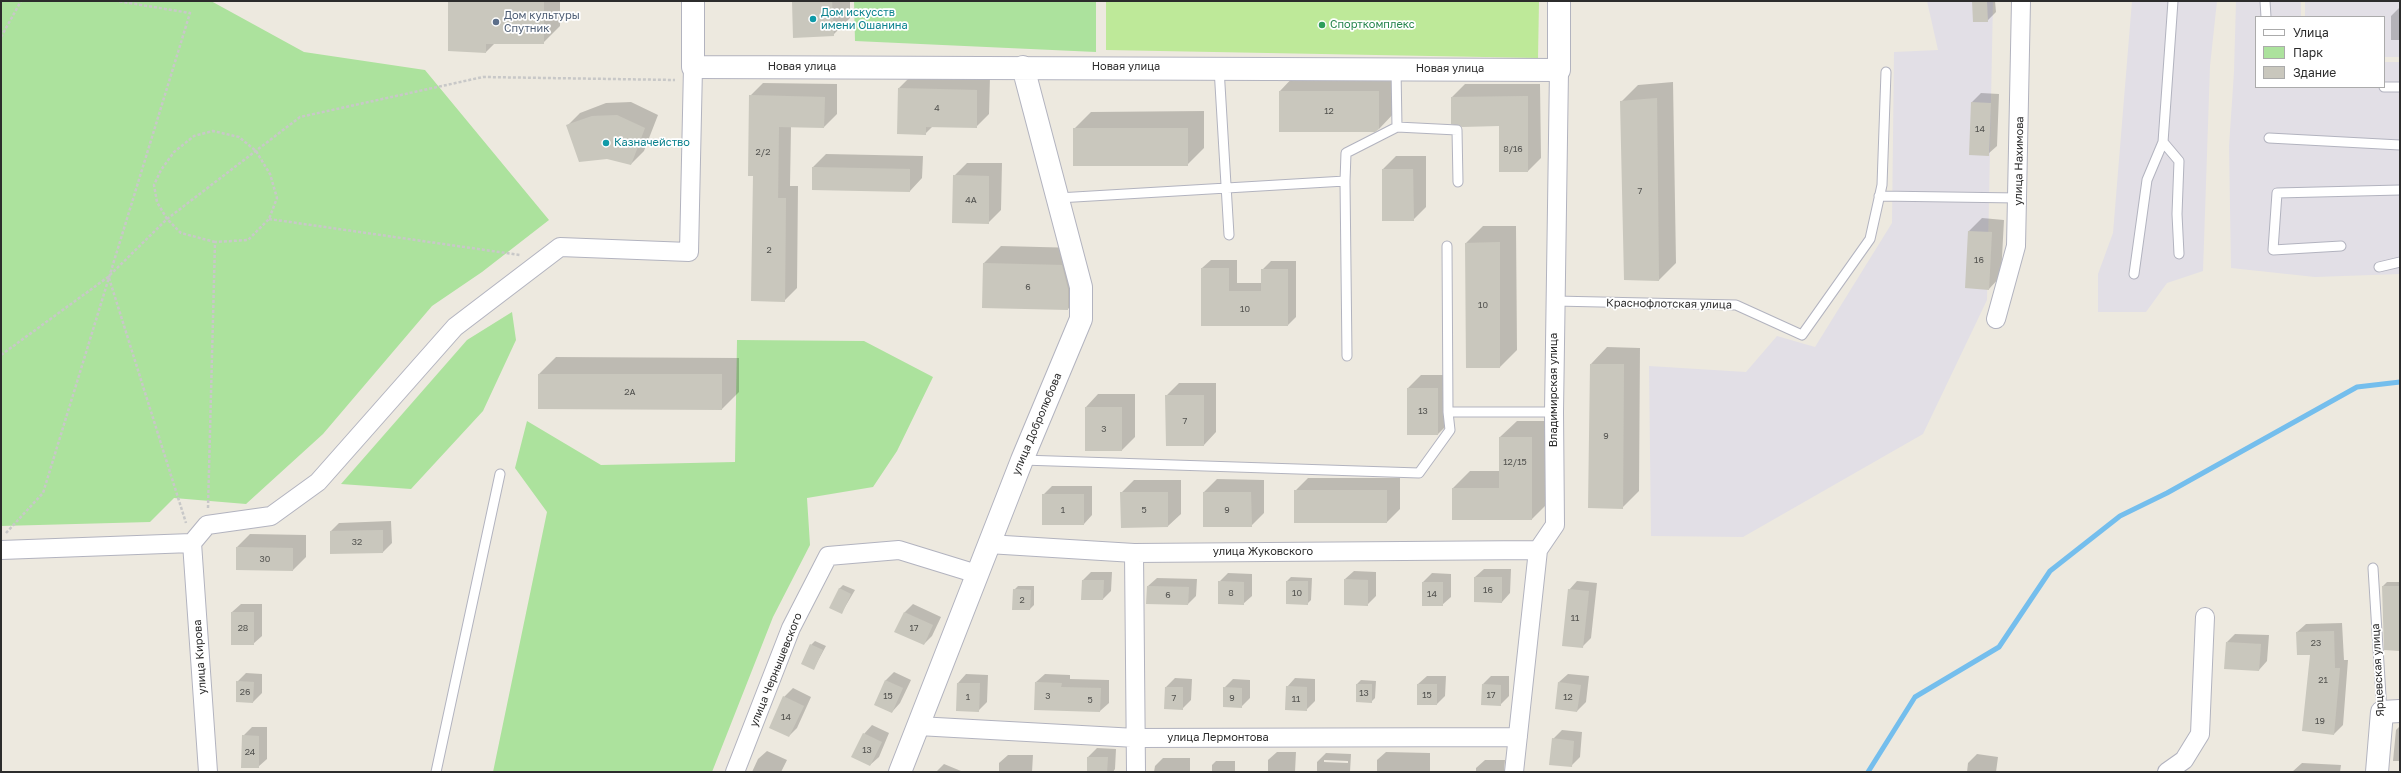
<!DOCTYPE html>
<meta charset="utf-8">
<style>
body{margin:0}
#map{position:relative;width:2401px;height:773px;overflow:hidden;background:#ede9df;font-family:"Golos Text",sans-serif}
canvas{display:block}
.frame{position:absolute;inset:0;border:2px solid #2c2c2c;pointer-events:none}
.legend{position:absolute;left:2255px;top:16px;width:130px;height:72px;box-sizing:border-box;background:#fff;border:1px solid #ababab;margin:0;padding:5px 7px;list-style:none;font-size:12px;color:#2c2c2c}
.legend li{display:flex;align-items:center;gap:8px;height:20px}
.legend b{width:20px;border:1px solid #ababab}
</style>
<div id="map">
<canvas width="2401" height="773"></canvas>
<div class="frame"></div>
<ul class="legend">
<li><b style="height:5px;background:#fff"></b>Улица</li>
<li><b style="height:11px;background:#ace29d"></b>Парк</li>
<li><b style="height:11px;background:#c9c7bd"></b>Здание</li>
</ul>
</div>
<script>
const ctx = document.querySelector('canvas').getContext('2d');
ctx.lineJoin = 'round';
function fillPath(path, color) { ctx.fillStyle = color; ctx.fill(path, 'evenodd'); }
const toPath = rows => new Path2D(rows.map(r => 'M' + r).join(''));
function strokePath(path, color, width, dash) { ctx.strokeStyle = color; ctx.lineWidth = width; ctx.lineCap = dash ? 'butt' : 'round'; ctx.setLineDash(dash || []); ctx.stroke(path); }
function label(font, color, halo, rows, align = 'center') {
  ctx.font = font + ' "Golos Text",sans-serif'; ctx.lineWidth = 3.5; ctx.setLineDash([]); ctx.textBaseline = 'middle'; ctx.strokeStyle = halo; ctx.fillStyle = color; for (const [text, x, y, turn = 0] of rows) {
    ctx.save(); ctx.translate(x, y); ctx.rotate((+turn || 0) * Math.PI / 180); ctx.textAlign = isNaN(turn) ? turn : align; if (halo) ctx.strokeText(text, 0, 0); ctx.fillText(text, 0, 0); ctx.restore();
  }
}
const industrial = toPath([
 [1927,1,1993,1,1987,300,1923,434,1743,537,1651,536,1649,366,1746,372,1777,336,1815,347,1892,223,1894,52,1938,50],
 [2132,1,2217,1,2210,66,2203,271,2167,283,2146,312,2098,312,2098,274,2113,233],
 [2236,1,2301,1,2301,17,2256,17,2256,87,2384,87,2384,62,2400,62,2400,274,2315,277,2231,268,2229,146,2234,72],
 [2305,1,2400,1,2400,57,2384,57,2384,17,2305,17]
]);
const green = toPath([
 [1,1,211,1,304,52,425,70,549,220,482,272,432,306,323,434,246,504,174,498,150,522,1,526],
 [854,1,1096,1,1096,52,855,41],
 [512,312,516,340,483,411,411,489,341,484,467,340],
 [737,340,864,341,933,377,897,451,873,487,807,498,810,545,773,617,712,772,493,772,547,512,515,468,527,421,601,465,735,462]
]);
const pitch = toPath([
 [1106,1,1539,1,1538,58,1106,50]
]);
const shadow = toPath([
 [449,1,560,1,560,26,543,43,495,43,486,52],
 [793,1,850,1,850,18,833,35],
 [1973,1,1995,1,1996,12,1987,21],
 [2400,7,2400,40,2391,40,2391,16],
 [1296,74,1395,74,1396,111,1379,129,1280,91],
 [911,76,990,77,989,114,976,127,933,126,925,134,898,89],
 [1673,82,1676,263,1659,280,1621,102,1638,85],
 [763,83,837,84,837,114,824,127,791,126,790,186,798,186,797,288,784,301,754,176,750,96],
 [1465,84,1540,84,1541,158,1528,171,1500,125,1452,97],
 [1981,93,1999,94,1997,146,1988,154,1970,154,1972,102],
 [631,102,658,115,644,151,631,164,567,126,580,113,606,103],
 [1204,111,1204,148,1187,165,1074,129,1091,112],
 [826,154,923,156,922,178,910,191,813,167],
 [1396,156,1426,156,1426,207,1413,220,1383,169],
 [967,163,1002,163,1001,210,988,223,954,176],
 [1982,218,2004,220,2001,276,1989,289,1969,231],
 [1483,226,1516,226,1517,350,1500,367,1466,243],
 [1001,246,1079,248,1085,292,1068,309,983,307,984,263],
 [1211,260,1237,260,1237,283,1262,283,1262,270,1271,261,1296,261,1296,317,1288,325,1202,325,1202,268],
 [1607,347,1640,348,1639,491,1622,508,1589,507,1591,364],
 [556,357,739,358,739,392,722,409,539,374],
 [1421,375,1451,375,1451,421,1438,434,1408,434,1408,388],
 [1179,383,1216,383,1216,432,1204,445,1166,396],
 [1098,394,1135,394,1135,437,1122,450,1086,407],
 [1517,421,1549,421,1549,502,1532,519,1453,519,1453,488,1470,471,1500,471,1500,437],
 [1308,478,1400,478,1400,509,1387,522,1295,491],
 [1217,479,1264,480,1264,513,1251,526,1204,492],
 [1134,480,1181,480,1181,514,1168,526,1121,493],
 [1052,486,1092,486,1092,515,1084,524,1043,495],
 [391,521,392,543,383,552,331,531,339,523],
 [250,534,306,535,306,557,293,570,237,547],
 [1484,569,1511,569,1510,593,1502,602,1475,577],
 [1354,571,1376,572,1376,596,1367,605,1345,579],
 [1091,572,1112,572,1111,591,1103,599,1083,580],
 [1228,573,1252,574,1252,596,1243,604,1219,582],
 [1432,573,1451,574,1451,597,1442,605,1423,605,1423,582],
 [1291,577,1312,578,1311,600,1307,604,1287,581],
 [1157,578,1197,579,1196,596,1188,604,1148,586],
 [1577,581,1597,583,1591,638,1582,647,1569,590],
 [2387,582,2400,582,2400,650,2383,586],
 [843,585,855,590,842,612,839,589],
 [1018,586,1034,586,1034,605,1030,609,1014,590],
 [241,604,262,604,262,636,253,644,232,612],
 [913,604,941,617,932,636,924,644,896,631,905,612],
 [2342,623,2344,660,2348,660,2343,725,2334,734,2304,730,2311,654,2297,632,2306,624],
 [2235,634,2269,635,2267,661,2259,670,2227,642],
 [815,641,826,646,814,668,811,645],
 [894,672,911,680,900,703,892,712,875,704,886,680],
 [246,673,262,674,262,693,253,702,237,682],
 [966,674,988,675,987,702,978,711,958,683],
 [1045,674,1070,675,1070,679,1109,680,1109,703,1100,711,1036,682],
 [1568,674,1589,676,1586,702,1577,711,1559,682],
 [1427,676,1446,676,1445,696,1437,704,1418,684],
 [1491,676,1509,676,1509,696,1500,705,1483,684],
 [1175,678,1192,679,1191,700,1182,709,1166,687],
 [1295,678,1315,679,1315,701,1306,710,1287,687],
 [1233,679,1250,680,1250,698,1241,707,1224,688],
 [1361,680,1376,681,1375,698,1371,702,1357,684],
 [793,688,811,697,797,728,789,736,784,697],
 [872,725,889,733,879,757,870,765,864,734],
 [2400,726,2400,761,2393,761,2396,730],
 [252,727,267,727,267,759,258,767,243,736],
 [1562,730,1582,732,1580,757,1571,766,1553,739],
 [1097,748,1116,749,1115,769,1113,772,1088,772,1088,757],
 [767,751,787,760,781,772,752,772,758,759],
 [1277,752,1296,752,1295,772,1268,772,1268,760],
 [1386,752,1430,753,1430,772,1377,772,1377,760],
 [1326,753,1351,754,1350,772,1317,772,1317,762],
 [1324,760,1348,761,1348,763,1324,762],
 [1977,754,1998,757,1996,772,1967,772,1968,763],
 [1008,755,1033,755,1032,772,999,772,999,763],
 [1163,758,1190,758,1190,772,1154,772,1155,766],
 [1485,760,1505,760,1504,772,1476,772,1476,768],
 [1216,761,1235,761,1235,772,1212,772,1212,765],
 [2302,763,2341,765,2340,772,2292,772],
 [944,764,961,771,960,772,936,772]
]);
const stream = toPath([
 [1868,772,1915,697,1999,647,2050,571,2120,516,2167,493,2357,387,2400,382]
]);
const building = toPath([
 [448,1,544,1,544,44,486,44,486,53,448,51],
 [792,1,832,1,834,36,793,38],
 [1972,1,1987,1,1988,22,1973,22],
 [898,88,977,90,977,128,926,127,926,135,897,134],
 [1279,91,1379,91,1379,129,1375,132,1279,132],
 [749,95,825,97,824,128,779,127,778,198,786,198,785,302,751,301,753,176,748,176],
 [1528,96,1528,172,1499,172,1499,126,1462,127,1451,124,1451,97],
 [1657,98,1659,281,1624,280,1620,101],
 [1971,102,1991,103,1989,156,1969,155],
 [617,115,645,128,631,165,607,159,579,162,566,125,592,116],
 [1073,128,1188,128,1188,166,1073,166],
 [812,167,910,169,910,192,812,190],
 [1382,169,1413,169,1414,221,1382,221],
 [953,175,989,176,989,224,952,223],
 [1968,231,1992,232,1989,290,1965,288],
 [1500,242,1500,368,1466,368,1465,243],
 [983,263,1062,265,1068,289,1068,310,982,308],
 [1201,268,1229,268,1229,291,1261,291,1261,269,1288,269,1288,326,1201,326],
 [1590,364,1624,364,1623,509,1588,508],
 [538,374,722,374,722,410,538,409],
 [1407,388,1438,388,1438,435,1407,435],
 [1165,395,1204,395,1204,446,1166,446],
 [1085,407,1122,407,1122,451,1085,451],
 [1499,437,1532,437,1532,520,1452,520,1452,488,1499,488],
 [1294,490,1387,490,1387,523,1294,523],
 [1120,492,1168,492,1168,527,1121,528],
 [1203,492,1251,492,1252,527,1203,527],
 [1042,494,1084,494,1084,525,1042,525],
 [383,530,383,553,330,554,330,531],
 [236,547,293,548,293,571,236,570],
 [1474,577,1502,577,1502,603,1474,602],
 [1344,579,1368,580,1368,606,1344,605],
 [1082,580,1104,580,1103,600,1081,600],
 [1218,581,1244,582,1244,605,1218,604],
 [1286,581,1308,581,1308,605,1286,604],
 [1422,582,1443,582,1443,606,1422,606],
 [1147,586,1189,587,1188,605,1146,604],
 [2382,586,2400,586,2400,651,2384,650],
 [839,588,851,594,842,614,829,608],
 [1013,589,1031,590,1030,610,1012,610],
 [1568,589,1589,591,1583,648,1562,646],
 [231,612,254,612,254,645,231,645],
 [904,612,933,625,924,645,894,632],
 [2334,631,2335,668,2340,668,2334,735,2302,731,2310,655,2297,655,2296,632],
 [2226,642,2261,644,2259,671,2224,669],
 [810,644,823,650,814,670,801,664],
 [885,680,903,688,892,713,874,705],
 [236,681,254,682,253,703,236,702],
 [1035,682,1062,683,1061,687,1101,688,1100,712,1034,710],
 [1558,682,1581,685,1577,712,1555,709],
 [957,683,980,683,979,712,956,711],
 [1356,684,1372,684,1372,703,1356,702],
 [1417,684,1437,684,1437,705,1417,705],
 [1482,684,1501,685,1501,706,1481,705],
 [1286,686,1307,687,1307,711,1285,710],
 [1165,687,1183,687,1183,710,1164,709],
 [1223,687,1242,688,1242,708,1223,707],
 [783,696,804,706,789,737,769,728],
 [863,733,882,742,870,766,851,757],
 [242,735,259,736,259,768,241,768],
 [1552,738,1574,741,1572,767,1549,765],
 [1087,757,1108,757,1107,772,1087,772]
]);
const path = toPath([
 [1,37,21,1],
 [269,219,520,255],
 [109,278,186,523],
 [1,355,108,277,167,219,300,117,483,77,675,80],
 [208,508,215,242,248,240,269,219,277,198,270,174,256,151,239,137,213,131,194,136,174,152,161,170,154,185,157,202,167,219,181,233,215,242],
 [6,533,43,493,190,13,117,1]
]);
const service = toPath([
 [2173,1,2163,142,2179,161,2177,214,2179,254],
 [2265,1,2266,17],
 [1219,68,1229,235],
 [1396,69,1397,127,1457,130,1458,182],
 [2384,87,2400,87],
 [2269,138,2400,145],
 [1345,181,1346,153,1397,127],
 [1879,196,2018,198],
 [1058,198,1345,181,1347,356],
 [2341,246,2273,250,2277,193,2400,190],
 [2379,267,2400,262],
 [2134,274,2147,180,2163,142],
 [1555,301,1736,305,1802,335,1870,239,1882,185,1886,72],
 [1448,412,1554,412],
 [1022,460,1419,473,1450,430,1448,412,1447,246],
 [2373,568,2382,712],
 [436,772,500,474]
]);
const minor = toPath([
 [1996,319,2016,246,2021,1],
 [192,543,208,772],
 [988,544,1134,553,1538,550],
 [1,550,192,543,207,525,271,516,318,482,455,327,560,247,689,252,693,67],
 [1134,553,1136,772],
 [918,726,1136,738,1518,737],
 [735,772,791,628,828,556,899,550,977,574],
 [1514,772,1538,550,1555,525,1554,412,1559,70],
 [2167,772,2184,760,2200,734,2205,617]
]);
const tertiary = toPath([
 [693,1,693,67,1559,70,1559,1],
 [900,772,1022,460,1081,319,1081,287,1023,67],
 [2377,772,2382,712,2400,711]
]);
const markers = [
 [813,19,4,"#0f9aa8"],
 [496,22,4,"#5c6f8a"],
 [1322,25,4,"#2e9e5b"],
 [606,143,4,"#0f9aa8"]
];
const numberNames = [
 ["4",937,108],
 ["12",1329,111],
 ["14",1980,129],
 ["8/16",1513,149],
 ["2/2",763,152],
 ["7",1640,191],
 ["4А",971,200],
 ["2",769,250],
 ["16",1979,260],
 ["6",1028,287],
 ["10",1483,305],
 ["10",1245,309],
 ["2А",630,392],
 ["13",1423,411],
 ["7",1185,421],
 ["3",1104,429],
 ["9",1606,436],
 ["12/15",1515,462],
 ["1",1063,510],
 ["5",1144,510],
 ["9",1227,510],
 ["32",357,542],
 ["30",265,559],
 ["16",1488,590],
 ["8",1231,593],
 ["10",1297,593],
 ["14",1432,594],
 ["6",1168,595],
 ["2",1022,600],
 ["11",1575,618],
 ["28",243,628],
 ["17",914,628],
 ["23",2316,643],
 ["21",2323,680],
 ["26",245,692],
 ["13",1364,693],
 ["15",1427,695],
 ["17",1491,695],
 ["15",888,696],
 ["3",1048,696],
 ["1",968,697],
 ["12",1568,697],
 ["7",1174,698],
 ["9",1232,698],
 ["11",1296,699],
 ["5",1090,700],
 ["14",786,717],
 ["19",2320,721],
 ["13",867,750],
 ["24",250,752]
];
const cultureNames = [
 ["Дом искусств",821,13],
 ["имени Ошанина",821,26],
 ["Казначейство",614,143]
];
const serviceNames = [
 ["Дом культуры",504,16],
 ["Спутник",504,29]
];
const leisureNames = [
 ["Спорткомплекс",1330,25]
];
const streetNames = [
 ["Новая улица",802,67],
 ["Новая улица",1126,67],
 ["Новая улица",1450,69],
 ["улица Нахимова",2019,161,-89],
 ["Краснофлотская улица",1669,304,1],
 ["Владимирская улица",1554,390,-90],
 ["улица Добролюбова",1037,424,-67],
 ["улица Жуковского",1263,552],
 ["улица Кирова",200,657,-94],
 ["улица Чернышевского",776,670,-68],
 ["Ярцевская улица",2378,670,-93],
 ["улица Лермонтова",1218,738]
];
fillPath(industrial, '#e2dfe6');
fillPath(green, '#ace29d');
fillPath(pitch, '#bee999');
fillPath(shadow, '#0003');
strokePath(stream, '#74beed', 5);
fillPath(building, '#c9c7bd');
strokePath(service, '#b2b3bf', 11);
strokePath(minor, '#b2b3bf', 20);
strokePath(tertiary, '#b2b3bf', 24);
strokePath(path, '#c8c8c8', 2.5, [3, 2]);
strokePath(service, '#fff', 9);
strokePath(minor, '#fff', 18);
strokePath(tertiary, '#fff', 22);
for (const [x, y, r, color] of markers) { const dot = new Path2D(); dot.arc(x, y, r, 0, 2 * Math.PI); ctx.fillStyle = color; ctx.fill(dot); strokePath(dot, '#fff', 1.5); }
label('9px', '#535350', null, numberNames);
label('11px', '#0d838f', '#fff', cultureNames, 'left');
label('11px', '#4e5e75', '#fff', serviceNames, 'left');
label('11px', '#27864d', '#fff', leisureNames, 'left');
label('11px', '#2c2c2c', '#fff', streetNames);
</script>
